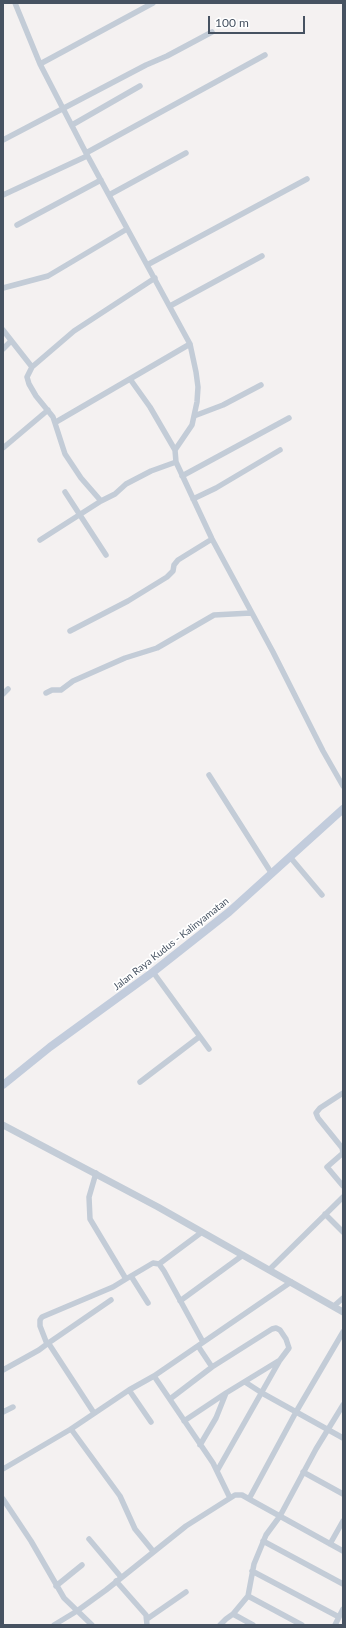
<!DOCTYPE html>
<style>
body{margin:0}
#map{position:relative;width:346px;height:1628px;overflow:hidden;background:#f4f1f1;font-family:Lato,sans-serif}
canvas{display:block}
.frame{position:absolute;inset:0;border:4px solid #465261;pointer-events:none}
.scale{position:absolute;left:208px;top:16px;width:97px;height:18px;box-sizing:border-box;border:2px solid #465261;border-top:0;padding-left:5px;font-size:12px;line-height:14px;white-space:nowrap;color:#465261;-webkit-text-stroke:3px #fff;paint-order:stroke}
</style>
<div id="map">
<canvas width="346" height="1628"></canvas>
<div class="frame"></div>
<div class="scale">100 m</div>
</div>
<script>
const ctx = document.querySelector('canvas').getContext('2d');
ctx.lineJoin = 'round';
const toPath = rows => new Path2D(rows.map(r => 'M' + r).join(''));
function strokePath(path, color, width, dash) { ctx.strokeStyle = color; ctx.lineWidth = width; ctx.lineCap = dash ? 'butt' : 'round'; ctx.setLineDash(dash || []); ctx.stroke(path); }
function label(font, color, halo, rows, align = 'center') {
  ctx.font = font + ' Lato,sans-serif'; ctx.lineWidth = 3.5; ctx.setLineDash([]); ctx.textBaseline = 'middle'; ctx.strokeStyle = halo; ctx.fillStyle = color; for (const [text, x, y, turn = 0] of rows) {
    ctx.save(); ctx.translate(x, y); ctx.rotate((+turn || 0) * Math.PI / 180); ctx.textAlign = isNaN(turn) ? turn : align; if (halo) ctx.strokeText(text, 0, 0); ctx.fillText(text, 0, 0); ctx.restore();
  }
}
const minor = toPath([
 [15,3,40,64,86,153,190,344,196,372,198,387,197,402,192,425,175,450,176,462,212,539,273,652,323,751,343,786],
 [40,64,153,3],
 [72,125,140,86],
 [3,140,146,65,167,56,212,32],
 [86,153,265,55],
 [3,195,87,156],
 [109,195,186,153],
 [17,225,101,180],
 [147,265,307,179],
 [3,288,48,276,127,229],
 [170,306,262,256],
 [3,330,32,367,74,331,155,278],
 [3,349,11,341],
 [32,367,27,377,29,384,36,396,53,417,65,454,81,478,101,501,115,494,126,484,151,471,176,462],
 [130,379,150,407,175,450],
 [194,416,223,405,261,385],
 [56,422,190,344],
 [3,448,48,410],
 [182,476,289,418],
 [65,492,106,555],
 [193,499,216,488,280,450],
 [40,540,101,501],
 [70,631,128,601,167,577,173,571,174,565,178,560,212,539],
 [46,693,52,690,61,690,73,681,125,658,157,648,214,615,251,613],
 [3,694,8,689],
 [209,775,272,874],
 [290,857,322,895],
 [153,972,209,1049],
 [140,1082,199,1037],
 [343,1093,320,1108,316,1113,318,1118,343,1149],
 [342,1147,343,1153,327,1167,343,1186],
 [325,1214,343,1232],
 [159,1264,202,1232],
 [269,1270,343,1197],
 [131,1276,148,1303],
 [126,1279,153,1263,159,1264,164,1271,203,1342],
 [180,1301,243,1255],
 [334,1306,343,1298],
 [47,1344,111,1300],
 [49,1344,94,1413],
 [198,1346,212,1367],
 [3,1370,39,1350,47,1344,40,1326,40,1320,42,1317,113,1287,126,1279,90,1219,89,1197,96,1173],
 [154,1376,213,1463,230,1498],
 [245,1382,262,1393,343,1438],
 [129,1390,151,1422],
 [170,1399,212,1367,272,1329,276,1328,280,1330,286,1339,289,1348,280,1360,226,1393,184,1421],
 [3,1412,13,1407],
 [71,1429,120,1496,135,1529,153,1551],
 [200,1445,216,1418,226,1393],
 [3,1469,71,1429,129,1390,154,1376,291,1282],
 [217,1471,280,1360],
 [303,1472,343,1494],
 [3,1499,31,1541,64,1598,92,1625],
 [249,1499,296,1412,343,1332],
 [89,1539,121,1577],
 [263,1541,343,1584],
 [330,1544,343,1521],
 [252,1571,339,1617],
 [116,1581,146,1615,147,1625],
 [56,1586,82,1565],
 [248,1596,302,1625],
 [233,1614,253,1625],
 [147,1619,186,1592],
 [54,1625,77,1611,106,1590,186,1526,235,1495,242,1495,249,1499,343,1551],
 [220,1625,226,1619,233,1614,248,1596,254,1564,266,1535,280,1516,316,1449,343,1405],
 [335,1625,343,1609]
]);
const tertiary = toPath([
 [3,1125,158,1207,343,1312]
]);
const secondary = toPath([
 [3,1085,50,1047,153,972,229,912,343,809]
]);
const streetNames = [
 ["Jalan Raya Kudus - Kalinyamatan",171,944,-38]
];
strokePath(minor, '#c3ccd7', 5.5);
strokePath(tertiary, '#c3ccd7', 7);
strokePath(secondary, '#c2ccdc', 8);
label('10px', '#465261', '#fff', streetNames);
</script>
